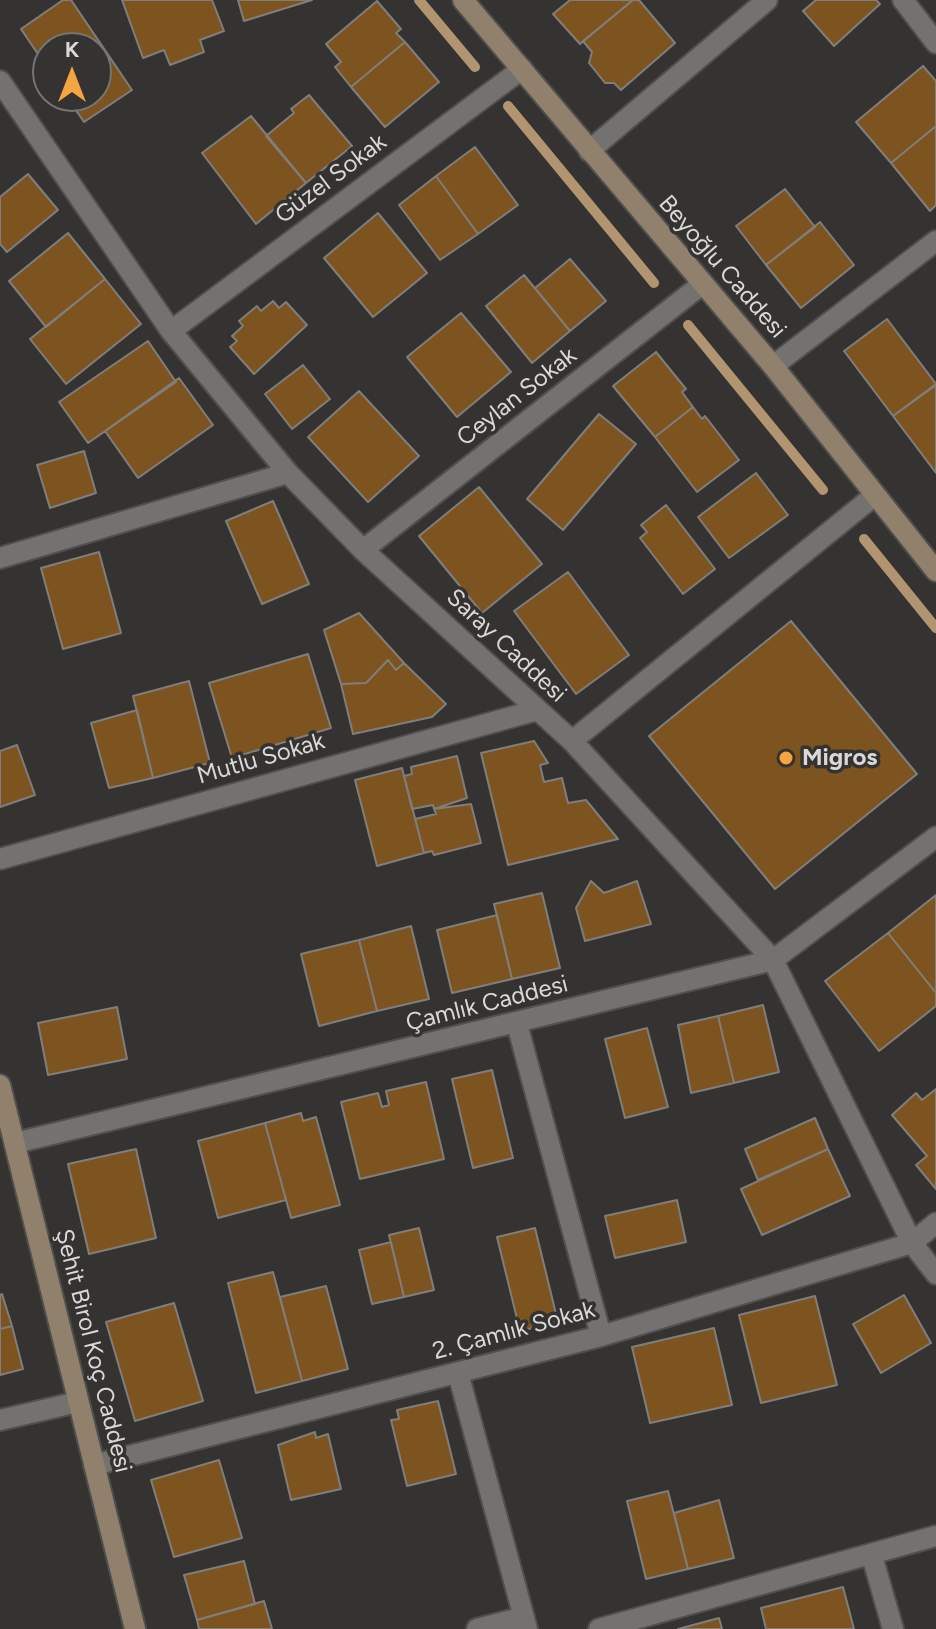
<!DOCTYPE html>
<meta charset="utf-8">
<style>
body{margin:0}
#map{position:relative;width:936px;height:1629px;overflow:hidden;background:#343331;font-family:Figtree,sans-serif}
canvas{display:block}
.north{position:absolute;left:32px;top:32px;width:80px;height:80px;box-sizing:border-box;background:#343331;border:2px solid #767574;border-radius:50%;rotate:0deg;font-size:22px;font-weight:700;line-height:32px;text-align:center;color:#dad9d8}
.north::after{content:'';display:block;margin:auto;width:28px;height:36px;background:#f2a541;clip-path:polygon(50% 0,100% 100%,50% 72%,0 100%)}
</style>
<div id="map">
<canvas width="936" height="1629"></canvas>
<div class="north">K</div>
</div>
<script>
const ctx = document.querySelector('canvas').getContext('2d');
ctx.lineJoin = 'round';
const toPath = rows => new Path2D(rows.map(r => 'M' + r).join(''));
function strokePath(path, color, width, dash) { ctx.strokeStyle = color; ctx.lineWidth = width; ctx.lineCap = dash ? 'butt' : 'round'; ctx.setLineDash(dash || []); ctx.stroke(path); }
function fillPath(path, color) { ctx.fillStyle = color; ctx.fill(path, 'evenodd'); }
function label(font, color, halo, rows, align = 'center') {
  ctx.font = font + ' Figtree,sans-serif'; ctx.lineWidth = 7; ctx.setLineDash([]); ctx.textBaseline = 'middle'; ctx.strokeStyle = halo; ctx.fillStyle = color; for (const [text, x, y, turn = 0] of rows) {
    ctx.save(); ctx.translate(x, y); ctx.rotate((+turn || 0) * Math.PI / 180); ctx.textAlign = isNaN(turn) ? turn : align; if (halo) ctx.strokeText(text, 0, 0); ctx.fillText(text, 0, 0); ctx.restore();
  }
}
const stream = toPath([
 [419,0,475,67],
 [508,106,654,283],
 [688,325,823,490],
 [864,539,936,628]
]);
const building = toPath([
 [63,0,71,0,132,90,84,122,66,96,96,96,96,48,48,48,48,69,21,29,63,0],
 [122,0,212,0,224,31,200,40,204,52,170,65,164,50,143,58,122,0],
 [238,0,312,0,244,21,238,0],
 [570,0,633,0,580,44,553,14,570,0],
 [633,0,639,0,675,43,621,90,614,83,605,83,589,63,592,52,583,41,633,0],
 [816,0,876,0,880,4,834,46,803,11,816,0],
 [377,1,401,29,396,33,405,42,351,87,335,67,341,62,326,44,377,1],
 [405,42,439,82,385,127,351,87,405,42],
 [923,66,936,81,936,126,891,163,856,122,923,66],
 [309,95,352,146,306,183,266,136,294,113,291,109,309,95],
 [251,116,306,183,256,224,202,153,251,116],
 [936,126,936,205,930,211,891,163,936,126],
 [475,147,518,205,478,234,436,176,475,147],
 [28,174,58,210,7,252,0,244,0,197,28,174],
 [436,176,478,234,440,260,399,205,436,176],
 [785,189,815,227,766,265,736,226,785,189],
 [378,213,427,273,373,317,324,258,378,213],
 [820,222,854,265,801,308,766,265,820,222],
 [68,233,105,279,46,327,9,281,68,233],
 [570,259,606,301,570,331,535,288,570,259],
 [524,275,570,331,532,363,486,306,524,275],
 [105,279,141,324,66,384,30,339,105,279],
 [273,301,279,308,286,302,307,325,254,374,230,347,237,341,232,336,243,326,239,321,257,306,261,311,273,301],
 [461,313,511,372,457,417,407,357,461,313],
 [887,319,936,384,893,416,844,351,887,319],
 [148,341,176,382,88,443,59,402,148,341],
 [656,352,686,389,682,392,693,407,655,437,613,386,656,352],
 [303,365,330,399,292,429,265,394,303,365],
 [179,378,213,425,138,478,105,431,179,378],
 [936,385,936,473,893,416,936,385],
 [359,391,419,456,368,502,308,437,359,391],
 [693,407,702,419,705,416,739,460,697,492,655,437,693,407],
 [599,414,636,444,563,530,527,499,599,414],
 [84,451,96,493,50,508,37,465,84,451],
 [756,473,788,515,729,558,698,517,756,473],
 [479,487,542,564,482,613,419,536,479,487],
 [273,501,309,584,262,604,226,521,273,501],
 [666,505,715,569,683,594,640,538,647,532,641,525,666,505],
 [99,552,121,633,63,649,41,568,99,552],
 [568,572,629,655,576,694,514,611,568,572],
 [359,613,404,663,396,670,388,660,366,683,341,684,324,630,359,613],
 [791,621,917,774,775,889,649,736,791,621],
 [308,654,331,728,232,758,209,683,308,654],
 [388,660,396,670,404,663,446,704,432,717,353,734,341,684,366,683,388,660],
 [189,681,210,763,153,778,133,696,189,681],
 [137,710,153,778,109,788,91,723,137,710],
 [534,741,548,763,540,765,544,782,562,778,568,803,586,800,618,839,508,865,481,753,534,741],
 [17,745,35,795,0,807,0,751,17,745],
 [457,756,467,798,434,809,433,805,412,809,404,776,412,774,411,767,457,756],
 [402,768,424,853,377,866,355,780,402,768],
 [471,804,481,843,434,855,432,851,424,853,415,819,436,814,434,809,471,804],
 [591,881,604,893,637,881,651,924,585,941,576,908,591,881],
 [542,893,560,968,512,979,494,904,542,893],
 [936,895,936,993,888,933,936,895],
 [497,915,512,979,452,993,437,930,497,915],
 [411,926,429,999,377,1011,359,940,411,926],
 [888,933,936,993,936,1006,879,1051,825,981,888,933],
 [359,940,377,1011,319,1026,301,954,359,940],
 [763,1005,779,1072,734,1083,718,1016,763,1005],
 [117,1007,127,1059,48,1075,38,1023,117,1007],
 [718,1016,734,1083,691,1093,678,1025,718,1016],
 [647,1028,668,1107,625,1118,605,1039,647,1028],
 [492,1070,513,1158,473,1168,452,1079,492,1070],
 [426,1082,444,1159,360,1179,341,1102,378,1093,382,1107,389,1105,386,1091,426,1082],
 [936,1089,936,1189,916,1165,927,1156,892,1115,916,1093,922,1100,936,1089],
 [301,1113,303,1121,316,1117,340,1205,291,1218,265,1123,301,1113],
 [815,1118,828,1149,758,1180,745,1149,815,1118],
 [265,1123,286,1200,218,1218,198,1141,265,1123],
 [136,1149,156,1238,89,1254,68,1164,136,1149],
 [828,1149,850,1196,762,1235,741,1189,828,1149],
 [677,1200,686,1242,615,1258,605,1216,677,1200],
 [419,1228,434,1290,404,1297,389,1235,419,1228],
 [535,1228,558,1322,520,1331,497,1237,535,1228],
 [391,1242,404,1297,372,1304,359,1250,391,1242],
 [273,1272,302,1381,256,1393,228,1283,273,1272],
 [326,1286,348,1369,302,1381,280,1297,326,1286],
 [2,1294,12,1326,0,1329,0,1295,2,1294],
 [904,1295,931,1343,881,1373,853,1324,904,1295],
 [815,1296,837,1385,761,1403,739,1315,815,1296],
 [174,1303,203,1401,135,1421,106,1322,174,1303],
 [12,1326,23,1369,0,1375,0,1329,12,1326],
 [714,1328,732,1405,650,1423,632,1347,714,1328],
 [438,1401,456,1474,407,1486,391,1420,399,1419,397,1410,438,1401],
 [315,1432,316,1438,328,1434,341,1489,291,1500,278,1445,315,1432],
 [219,1460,242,1538,174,1557,151,1480,219,1460],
 [668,1491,688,1569,646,1579,627,1501,668,1491],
 [719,1500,734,1558,688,1569,674,1513,719,1500],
 [244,1561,255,1604,197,1620,184,1575,244,1561],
 [843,1587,854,1629,766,1629,761,1608,843,1587],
 [264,1601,272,1629,199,1629,197,1620,264,1601],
 [719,1618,722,1629,678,1629,719,1618]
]);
const minor = toPath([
 [903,0,936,43],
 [0,81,171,331,288,473,363,550,572,741,773,960,912,1243,936,1274],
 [589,151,767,0],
 [171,331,522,69],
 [773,366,936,241],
 [363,550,701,285],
 [0,558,288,473],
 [572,741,875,495],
 [0,859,537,710],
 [517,1024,601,1336],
 [15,1143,773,960,936,837],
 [458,1373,527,1629],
 [0,1420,78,1402],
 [94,1465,601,1336,912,1243,936,1223],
 [872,1556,893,1629],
 [477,1629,524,1617],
 [599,1629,936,1536]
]);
const secondary = toPath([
 [463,0,773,366,936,571],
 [0,1085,135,1629]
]);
const markers = [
 [786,758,8,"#f2a541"]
];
const streetNames = [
 ["Güzel Sokak",331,179,-37],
 ["Beyoğlu Caddesi",722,267,49],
 ["Ceylan Sokak",517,397,-38],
 ["Saray Caddesi",506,646,43],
 ["Mutlu Sokak",261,759,-16],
 ["Çamlık Caddesi",487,1004,-14],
 ["2. Çamlık Sokak",514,1331,-15],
 ["Şehit Birol Koç Caddesi",93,1351,76]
];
const poiNames = [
 ["Migros",802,758]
];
strokePath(stream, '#b39470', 10);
fillPath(building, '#7d541f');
strokePath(building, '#807e7c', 2);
strokePath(minor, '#514f4e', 24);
strokePath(secondary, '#514f4e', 24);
strokePath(minor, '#747270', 20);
strokePath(secondary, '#91806c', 20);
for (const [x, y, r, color] of markers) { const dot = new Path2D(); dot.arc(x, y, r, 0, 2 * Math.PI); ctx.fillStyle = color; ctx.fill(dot); strokePath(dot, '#343331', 3); }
label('24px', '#dad9d8', '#343331', streetNames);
label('bold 24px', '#dad9d8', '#343331', poiNames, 'left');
</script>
